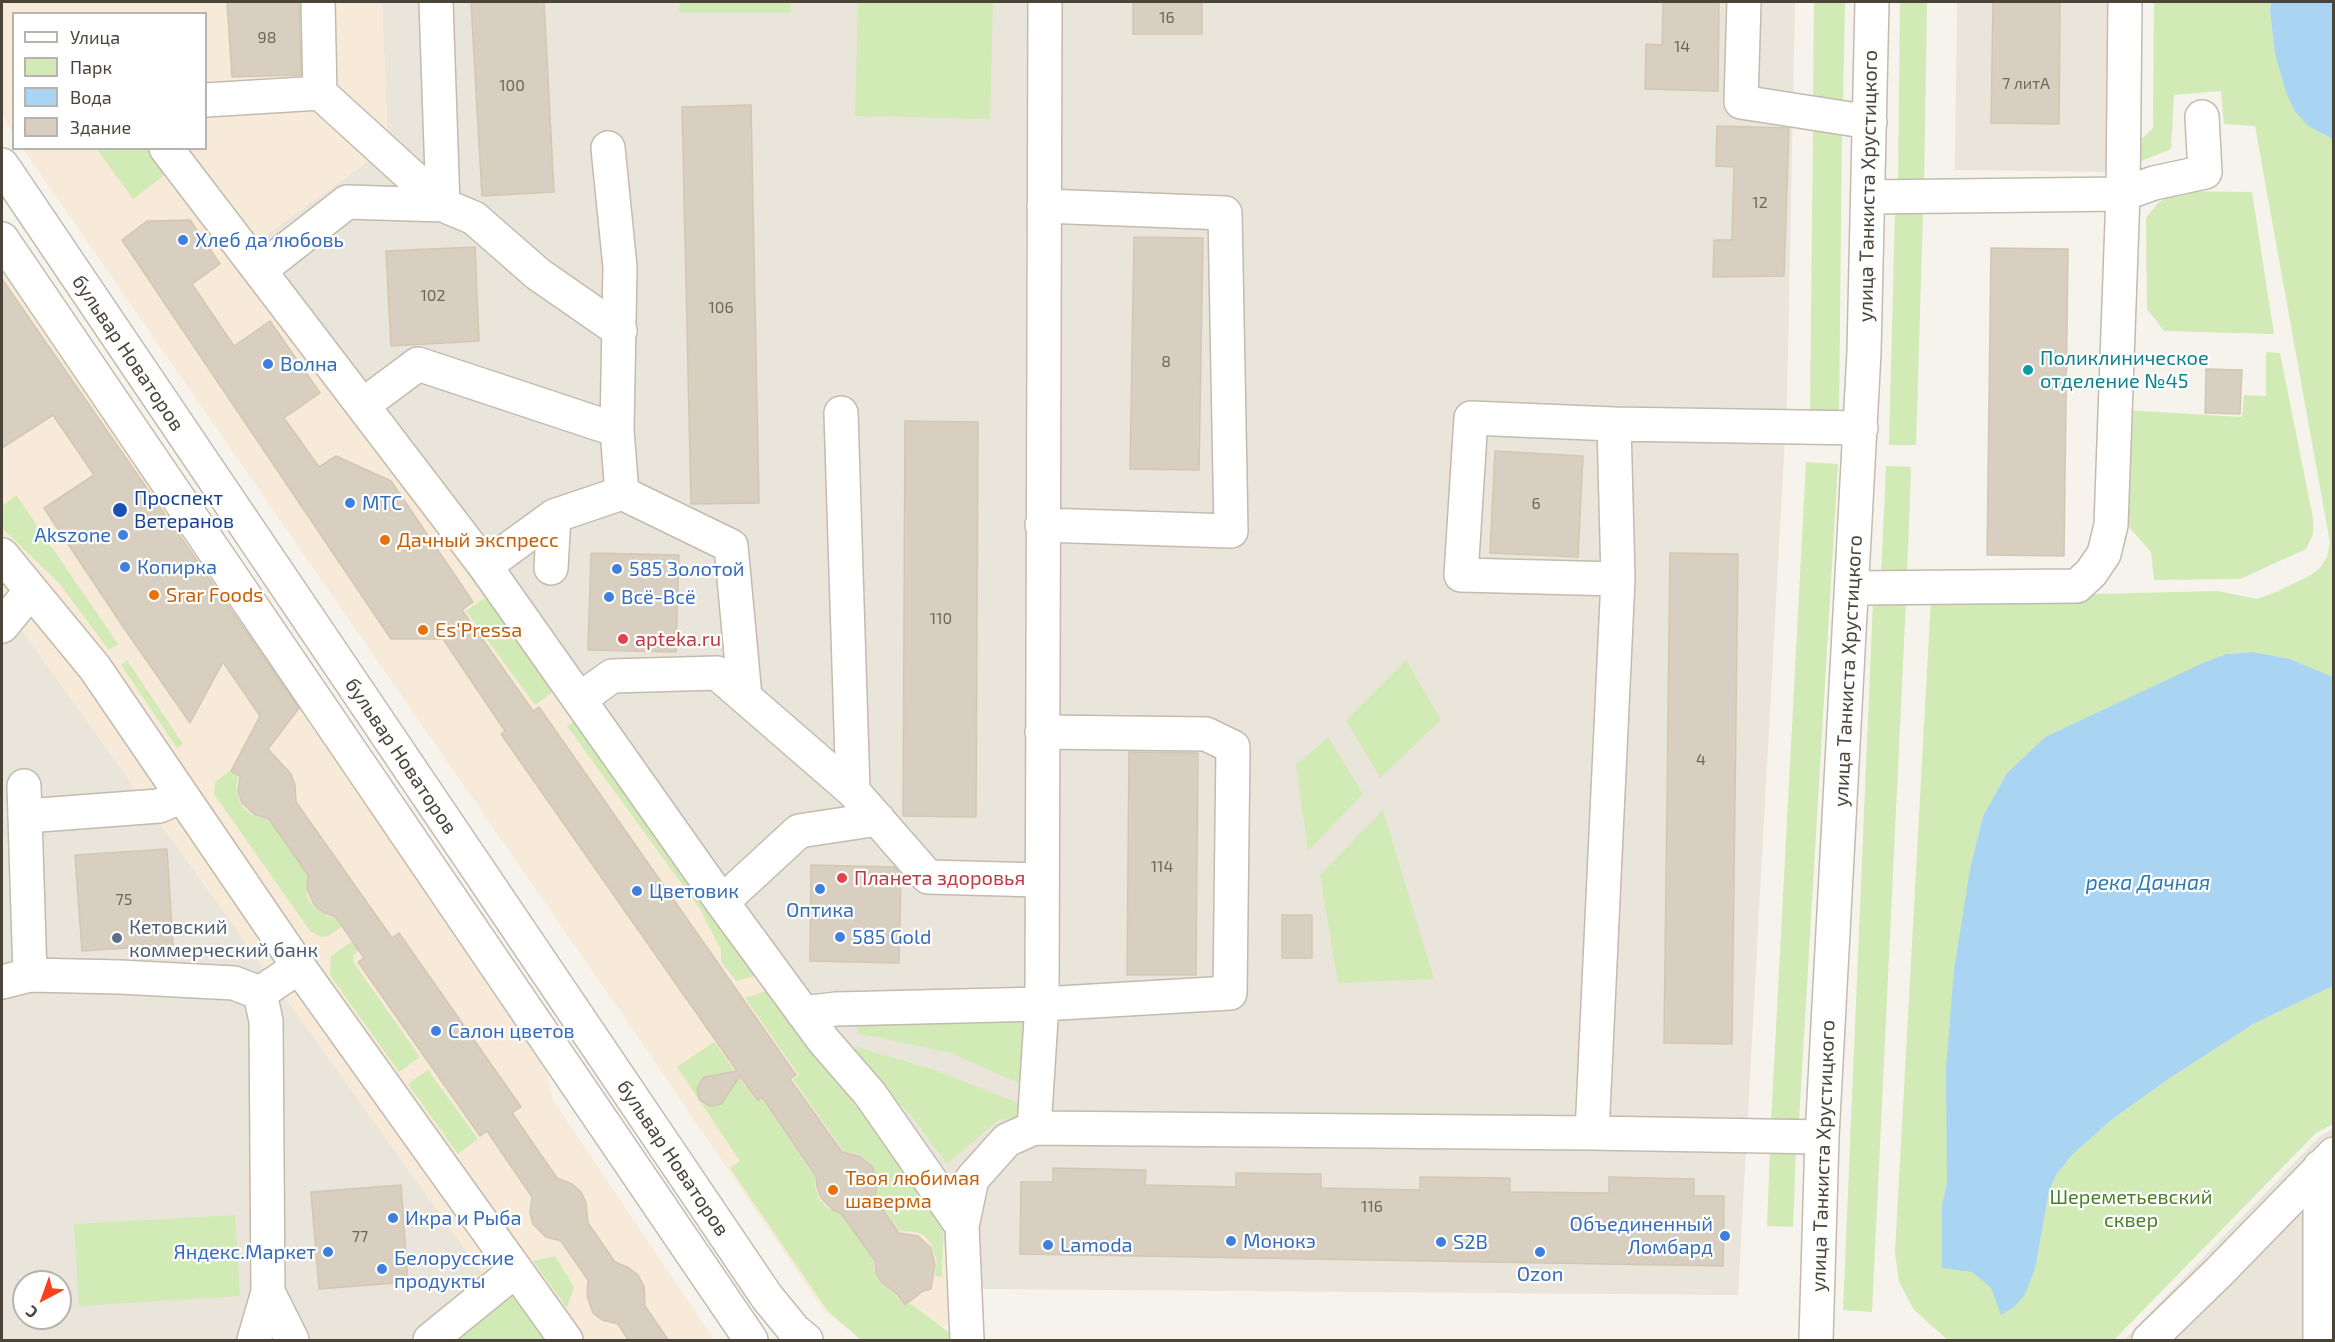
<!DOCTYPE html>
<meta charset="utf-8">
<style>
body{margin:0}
#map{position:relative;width:2335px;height:1342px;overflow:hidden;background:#f6f3ec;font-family:"Exo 2",sans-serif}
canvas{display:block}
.frame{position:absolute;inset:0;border:3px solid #4b4439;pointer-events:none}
.legend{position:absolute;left:12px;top:12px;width:195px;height:138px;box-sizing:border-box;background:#fff;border:2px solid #b7b4b0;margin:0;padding:8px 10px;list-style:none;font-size:18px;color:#4b4439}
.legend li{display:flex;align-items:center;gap:12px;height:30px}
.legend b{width:30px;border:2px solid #b7b4b0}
.north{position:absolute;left:12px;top:1270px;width:60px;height:60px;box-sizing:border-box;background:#fff;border:2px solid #b7b4b0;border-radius:50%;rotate:221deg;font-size:16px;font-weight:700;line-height:24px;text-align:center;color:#4b4439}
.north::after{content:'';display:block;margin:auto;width:21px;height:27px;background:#fc3f1d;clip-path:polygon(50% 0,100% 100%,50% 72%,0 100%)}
</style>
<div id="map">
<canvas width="2335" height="1342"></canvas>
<div class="frame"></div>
<ul class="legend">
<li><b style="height:8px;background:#fff"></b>Улица</li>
<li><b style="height:16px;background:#d2eab5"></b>Парк</li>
<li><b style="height:16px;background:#a9d4f2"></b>Вода</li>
<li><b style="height:16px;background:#d8cfc1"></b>Здание</li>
</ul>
<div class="north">С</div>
</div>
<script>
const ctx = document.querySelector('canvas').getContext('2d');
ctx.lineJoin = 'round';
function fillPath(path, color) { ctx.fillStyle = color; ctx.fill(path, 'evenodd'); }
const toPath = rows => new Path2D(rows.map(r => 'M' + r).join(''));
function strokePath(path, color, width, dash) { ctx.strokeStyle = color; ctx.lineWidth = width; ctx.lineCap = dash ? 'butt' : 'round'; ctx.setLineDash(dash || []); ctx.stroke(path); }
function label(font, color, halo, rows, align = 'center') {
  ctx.font = font + ' "Exo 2",sans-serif'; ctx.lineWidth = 4.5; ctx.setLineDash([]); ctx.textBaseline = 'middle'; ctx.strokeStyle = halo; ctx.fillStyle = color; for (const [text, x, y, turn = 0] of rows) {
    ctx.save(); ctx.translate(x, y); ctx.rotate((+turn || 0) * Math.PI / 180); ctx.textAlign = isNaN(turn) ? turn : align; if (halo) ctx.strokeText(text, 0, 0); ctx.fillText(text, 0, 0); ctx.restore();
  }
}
const residential = toPath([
 [382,2,1795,2,1787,401,1738,1295,984,1289,947,1251,237,256,388,147],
 [1957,2,2111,2,2109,172,1955,170],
 [2,602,505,1305,530,1340,2,1340],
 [24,1282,60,1282,60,1318,24,1318],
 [2333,1129,2333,1340,2124,1340,2320,1136]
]);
const commercial = toPath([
 [2,2,382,2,388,147,237,256,779,1006,947,1251,984,1289,929,1340,854,1334,824,1311,625,1018,23,149,206,148,206,14,14,14,13,134,2,114],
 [2,262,543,1053,553,1100,714,1340,530,1340,2,602]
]);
const green = toPath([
 [680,2,791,2,791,13,679,13],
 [858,2,993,2,990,119,855,116],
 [1814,2,1845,2,1843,105,1813,102],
 [1900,2,1927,2,1924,188,1898,188],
 [2154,2,2271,2,2270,11,2275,54,2308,126,2331,138,2333,148,2333,677,2290,659,2253,652,2226,654,2045,737,2007,773,1983,816,1970,869,1947,1182,1942,1205,1972,1272,1991,1288,2001,1314,2035,1269,2049,1192,2056,1175,2072,1155,2111,1120,2170,1078,2255,1023,2333,986,2333,1124,2316,1133,2114,1340,1948,1340,1914,1310,1899,1282,1895,1252,1931,598,2217,591,2257,599,2276,592,2311,575,2320,568,2327,557,2330,543,2255,126,2224,124,2221,91,2174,95,2171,149,2129,166,2131,149,2153,128],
 [1813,125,1842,129,1839,416,1810,416],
 [97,149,147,149,166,174,133,199],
 [2176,191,2252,192,2274,334,2164,331,2147,309,2146,218,2158,203],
 [1895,210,1923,211,1916,445,1889,445],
 [2266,352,2280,353,2313,518,2313,534,2306,549,2240,579,2154,580,2151,552,2129,527,2119,504,2125,410,2242,417,2244,395,2266,396],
 [1806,462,1838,464,1799,1121,1771,1122],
 [1886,466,1911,467,1907,577,1881,575],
 [16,495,118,644,109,650,59,583,2,528,2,507],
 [489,595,557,689,535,705,466,611],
 [1873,600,1906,601,1872,1312,1843,1310],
 [127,660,183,744,177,748,121,665],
 [1406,660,1441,720,1380,778,1346,720],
 [578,718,762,974,736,981,721,961,721,950,700,909,567,726],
 [1328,737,1363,794,1308,851,1296,765],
 [240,764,236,788,240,803,245,810,258,818,272,820,309,872,306,887,307,896,312,905,326,916,350,921,328,936,321,937,310,931,214,794,215,782],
 [1383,810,1434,979,1338,983,1320,875],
 [360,936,366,944,353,956,354,963,420,1057,399,1072,330,975,331,956],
 [773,989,943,1215,942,1277,935,1276,937,1261,931,1244,925,1236,916,1232,900,1231,875,1196,878,1184,874,1167,859,1154,844,1152,793,1079,799,1075,745,998],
 [1024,1015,1025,1086,951,1053,858,1033,856,1023],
 [714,1042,757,1102,762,1099,816,1177,815,1186,819,1199,829,1209,841,1213,874,1262,874,1271,881,1284,894,1293,904,1306,910,1303,959,1340,861,1340,827,1310,730,1168,740,1161,677,1067],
 [857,1047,935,1070,1023,1105,1017,1117,998,1120,947,1164,910,1114,844,1051],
 [428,1070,478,1139,458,1154,408,1084],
 [1770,1150,1796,1152,1793,1227,1767,1226],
 [235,1215,240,1296,79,1306,74,1224],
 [555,1256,574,1287,567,1308,533,1261],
 [512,1296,545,1340,458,1340]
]);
const water = toPath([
 [2271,2,2333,2,2333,148,2331,138,2308,126,2295,111,2286,92,2275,54,2270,11],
 [2253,652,2290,659,2333,677,2333,986,2255,1023,2170,1078,2111,1120,2072,1155,2056,1175,2049,1192,2035,1269,2024,1296,2014,1307,2001,1315,1991,1288,1972,1272,1942,1268,1942,1205,1947,1182,1946,1070,1954,970,1970,869,1983,816,2007,773,2045,737,2203,663,2226,654]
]);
const building = toPath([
 [227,2,299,2,301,75,232,77,227,2],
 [471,2,544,2,554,192,482,196,471,2],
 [1133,2,1202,2,1202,34,1133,34,1133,2],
 [1663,2,1719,2,1718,91,1645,89,1646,44,1662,45,1663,2],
 [1993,2,2060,2,2059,124,1991,123,1993,2],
 [751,105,759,503,691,504,682,107,751,105],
 [1717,126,1789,128,1784,276,1713,277,1714,240,1732,240,1734,167,1716,166,1717,126],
 [190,220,220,264,192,284,234,346,270,321,320,393,284,418,319,467,336,456,391,481,473,602,462,610,533,711,539,707,796,1075,790,1079,842,1152,859,1156,873,1167,877,1185,875,1198,899,1233,918,1236,931,1248,935,1265,931,1289,923,1291,905,1305,897,1294,882,1283,876,1273,875,1261,841,1213,833,1210,821,1198,817,1187,816,1176,762,1097,758,1101,740,1076,721,1104,710,1106,699,1099,697,1088,704,1077,737,1071,501,734,505,731,443,639,391,639,122,240,147,221,190,220],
 [1134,237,1203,238,1199,470,1130,469,1134,237],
 [475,247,479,341,391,346,386,251,475,247],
 [1991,248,2068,249,2064,556,1987,555,1991,248],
 [2,279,299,708,268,749,291,774,295,785,296,802,392,938,399,933,521,1107,512,1113,557,1178,572,1184,581,1192,586,1202,588,1223,615,1262,629,1268,638,1275,644,1286,645,1306,669,1341,629,1341,618,1324,602,1320,593,1313,587,1296,588,1280,561,1241,546,1237,533,1224,530,1213,532,1197,487,1131,480,1136,358,962,364,958,336,917,324,913,314,905,307,889,308,875,269,819,255,815,242,803,238,791,240,776,231,771,260,716,223,662,190,723,124,628,44,508,94,475,53,415,2,448,2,279],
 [2206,369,2242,370,2240,414,2205,413,2206,369],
 [905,421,978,422,976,817,903,816,905,421],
 [1495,451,1583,456,1578,557,1490,553,1495,451],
 [591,553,679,555,676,652,588,650,591,553],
 [1670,553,1738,554,1732,1044,1664,1043,1670,553],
 [1129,752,1198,753,1196,975,1127,975,1129,752],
 [167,849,173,945,82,951,75,855,167,849],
 [811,865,894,867,901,874,899,963,810,961,811,865],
 [1282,915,1312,915,1312,958,1282,958,1282,915],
 [1053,1168,1146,1170,1145,1185,1236,1187,1236,1173,1321,1174,1321,1188,1420,1190,1420,1177,1510,1178,1510,1192,1609,1193,1609,1177,1694,1179,1694,1196,1724,1196,1723,1266,1020,1254,1021,1182,1053,1182,1053,1168],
 [401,1185,408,1282,319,1289,311,1192,401,1185]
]);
const minor = toPath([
 [318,2,320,93],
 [1744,2,1741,102,1870,122],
 [206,100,320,93,443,205,436,2],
 [166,148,485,566,722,902,824,1041,870,1094,962,1226,967,1340],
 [608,148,620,267,617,430,622,493,731,546,745,697],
 [2,165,767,1297,794,1330,806,1340],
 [1868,197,2123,194,2125,2],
 [2,239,751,1340],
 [260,270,347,202,443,205,474,218,538,274,620,331],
 [363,405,418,364,617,430],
 [841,413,853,791,928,877,1041,880],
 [1614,424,1471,418,1461,575,1618,579],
 [1042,525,1231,531,1225,213,1044,206],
 [2,555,95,668,299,967,566,1340],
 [485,566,554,516],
 [551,568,554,516,622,493],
 [1853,588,2077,586,2091,573,2104,554,2111,525,2123,194,2154,183,2205,172,2202,117],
 [2,626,30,592],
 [580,699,612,676,717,673,853,791],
 [24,786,30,975],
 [26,816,159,806,182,796],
 [722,902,799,831,878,819],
 [2,982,30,975,120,977,234,983,260,993,299,967],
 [260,993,266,1021,268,1292],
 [803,1013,836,1009,1042,1004,1230,993,1233,747,1206,734,1042,732],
 [1034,1128,1592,1133,1822,1137],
 [1592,1133,1618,579,1614,424,1861,428],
 [2320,1167,2320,1340],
 [962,1226,972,1179,1007,1140,1034,1128,1042,1004,1045,2],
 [254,1340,268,1292,292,1340],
 [430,1340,516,1270],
 [1816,1340,1822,1137,1864,352,1872,2],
 [2149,1340,2219,1272,2334,1154]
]);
const markers = [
 [183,240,6,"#3f7fe0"],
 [268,364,6,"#3f7fe0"],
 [2028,370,6,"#0f9aa8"],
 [350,503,6,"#3f7fe0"],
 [120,510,8,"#1a4fb4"],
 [123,535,6,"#3f7fe0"],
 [385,540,6,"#e8710a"],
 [125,567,6,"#3f7fe0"],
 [617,569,6,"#3f7fe0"],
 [154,595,6,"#e8710a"],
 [609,597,6,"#3f7fe0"],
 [423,630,6,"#e8710a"],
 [623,639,6,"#e0444e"],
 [842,878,6,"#e0444e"],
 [820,889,6,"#3f7fe0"],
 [637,891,6,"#3f7fe0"],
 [840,937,6,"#3f7fe0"],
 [117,938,6,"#5c6f8a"],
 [436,1031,6,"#3f7fe0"],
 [833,1190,6,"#e8710a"],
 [393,1218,6,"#3f7fe0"],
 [1725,1236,6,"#3f7fe0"],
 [1231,1241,6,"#3f7fe0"],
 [1441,1242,6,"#3f7fe0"],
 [1048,1245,6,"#3f7fe0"],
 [328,1252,6,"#3f7fe0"],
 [1540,1252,6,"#3f7fe0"],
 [382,1269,6,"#3f7fe0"]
];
const numberNames = [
 ["16",1167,18],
 ["98",267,38],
 ["14",1682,47],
 ["7 литА",2026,84],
 ["100",512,86],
 ["12",1760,203],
 ["102",433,296],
 ["106",721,308],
 ["8",1166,362],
 ["6",1536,504],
 ["110",941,619],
 ["4",1701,760],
 ["114",1162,867],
 ["75",124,900],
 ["116",1372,1207],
 ["77",360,1237]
];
const streetNames = [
 ["улица Танкиста Хрустицкого",1868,186,-89],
 ["бульвар Новаторов",128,353,56],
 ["улица Танкиста Хрустицкого",1848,671,-87],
 ["бульвар Новаторов",401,756,56],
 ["улица Танкиста Хрустицкого",1823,1156,-88],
 ["бульвар Новаторов",673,1158,56]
];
const shopNames = [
 ["Хлеб да любовь",195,240],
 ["Волна",280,364],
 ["МТС",362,503],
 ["Akszone",111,535,"right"],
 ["Копирка",137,567],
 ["585 Золотой",629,569],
 ["Всё-Всё",621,597],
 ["Цветовик",649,891],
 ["Оптика",820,910,"center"],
 ["585 Gold",852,937],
 ["Салон цветов",448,1031],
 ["Икра и Рыба",405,1218],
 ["Объединенный",1713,1224,"right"],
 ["Ломбард",1713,1247,"right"],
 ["Монокэ",1243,1241],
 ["S2B",1453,1242],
 ["Lamoda",1060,1245],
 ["Яндекс.Маркет",316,1252,"right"],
 ["Белорусские",394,1258],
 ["продукты",394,1281],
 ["Ozon",1540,1274,"center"]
];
const cultureNames = [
 ["Поликлиническое",2040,358],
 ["отделение №45",2040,381]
];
const transitNames = [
 ["Проспект",134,498],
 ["Ветеранов",134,521]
];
const foodNames = [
 ["Дачный экспресс",397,540],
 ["Srar Foods",166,595],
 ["Es'Pressa",435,630],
 ["Твоя любимая",845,1178],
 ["шаверма",845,1201]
];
const healthNames = [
 ["apteka.ru",635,639],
 ["Планета здоровья",854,878]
];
const serviceNames = [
 ["Кетовский",129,927],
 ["коммерческий банк",129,950]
];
const parkNames = [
 ["Шереметьевский",2131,1197],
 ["сквер",2131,1220]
];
const waterNames = [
 ["река Дачная",2148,883]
];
fillPath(residential, '#eae5da');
fillPath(commercial, '#f7ead8');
fillPath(green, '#d2eab5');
fillPath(water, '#a9d4f2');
fillPath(building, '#d8cfc1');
strokePath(building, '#d3c7b4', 1.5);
strokePath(minor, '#c2bbae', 36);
strokePath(minor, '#fff', 33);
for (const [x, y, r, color] of markers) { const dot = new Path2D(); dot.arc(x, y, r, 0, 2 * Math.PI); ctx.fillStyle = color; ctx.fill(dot); strokePath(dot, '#fff', 2); }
label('16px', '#6e675b', null, numberNames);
label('20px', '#4b4439', '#fff', streetNames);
label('20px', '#366cbe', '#fff', shopNames, 'left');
label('20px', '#0d838f', '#fff', cultureNames, 'left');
label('20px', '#164399', '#fff', transitNames, 'left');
label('20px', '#c56008', '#fff', foodNames, 'left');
label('20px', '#be3a42', '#fff', healthNames, 'left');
label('20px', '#4e5e75', '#fff', serviceNames, 'left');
label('20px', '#4a7f2a', '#fff', parkNames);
label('italic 21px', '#2e7ab2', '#fff', waterNames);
</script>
